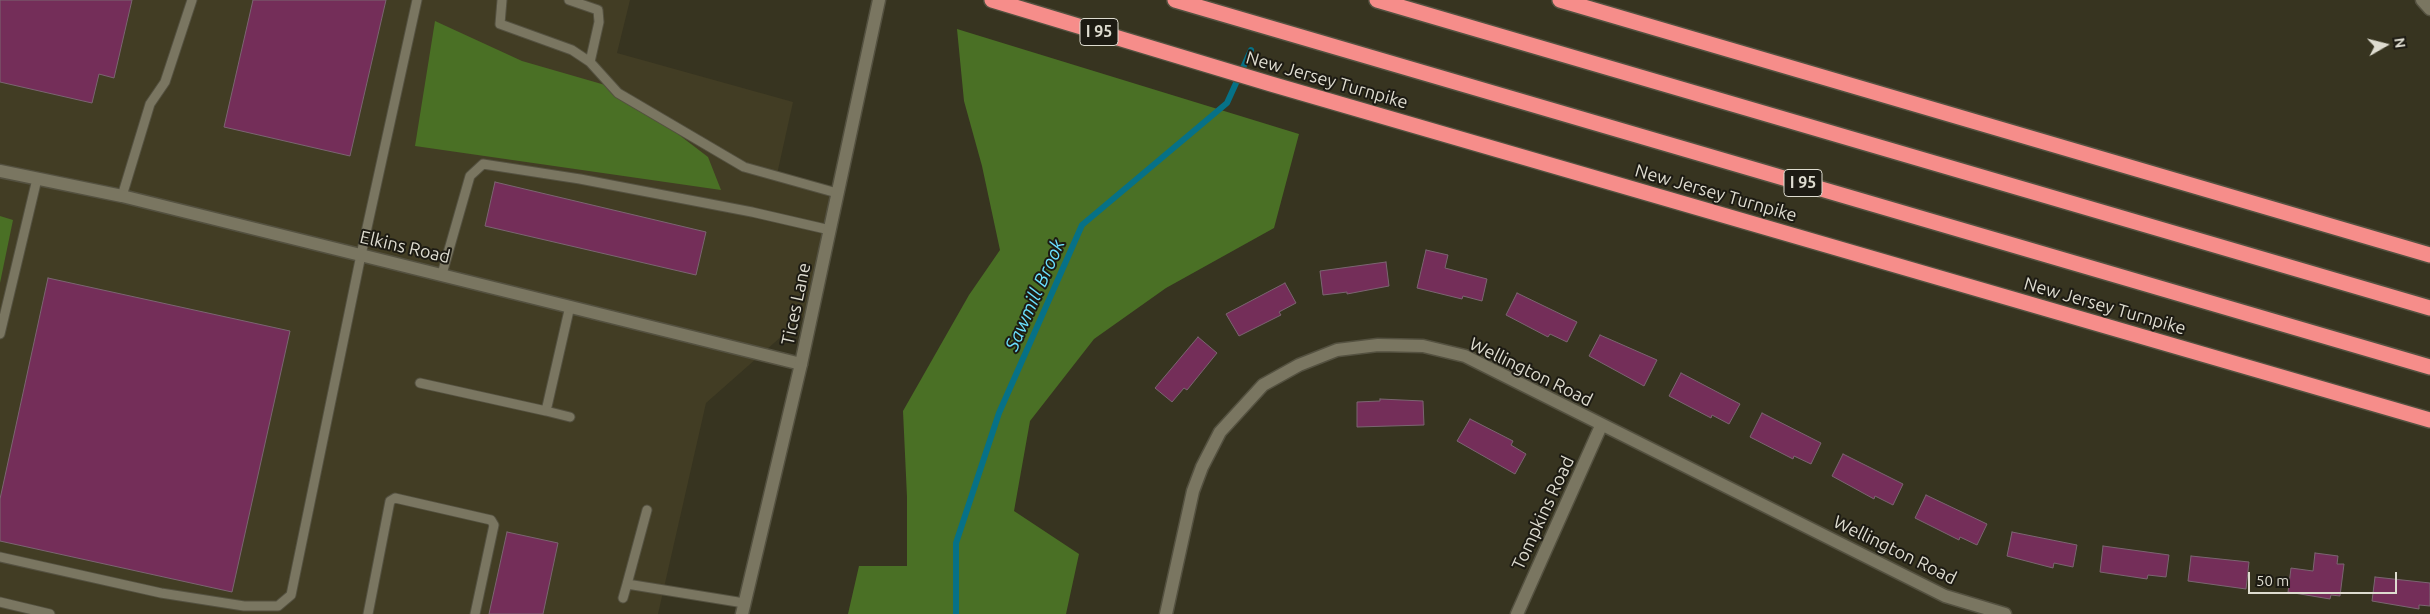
<!DOCTYPE html>
<style>
body{margin:0}
#map{position:relative;width:2430px;height:614px;overflow:hidden;background:#373420;font-family:Ubuntu,sans-serif}
canvas{display:block}
.north{position:absolute;left:2360px;top:20px;width:50px;height:50px;-webkit-text-stroke:4px #1d1b13;paint-order:stroke;rotate:82deg;font-size:14px;font-weight:700;line-height:20px;text-align:center;color:#dedcd0}
.north::after{content:'';display:block;margin:auto;width:18px;height:22px;background:#dedcd0;clip-path:polygon(50% 0,100% 100%,50% 72%,0 100%)}
.scale{position:absolute;left:2248px;top:572px;width:149px;height:22px;box-sizing:border-box;border:2px solid #dedcd0;border-top:0;padding-left:6px;font-size:15px;line-height:18px;white-space:nowrap;color:#dedcd0;-webkit-text-stroke:4px #1d1b13;paint-order:stroke}
</style>
<div id="map">
<canvas width="2430" height="614"></canvas>
<div class="north">N</div>
<div class="scale">50 m</div>
</div>
<script>
const ctx = document.querySelector('canvas').getContext('2d');
ctx.lineJoin = 'round';
function fillPath(path, color) { ctx.fillStyle = color; ctx.fill(path, 'evenodd'); }
const toPath = rows => new Path2D(rows.map(r => 'M' + r).join(''));
function strokePath(path, color, width, dash) { ctx.strokeStyle = color; ctx.lineWidth = width; ctx.lineCap = dash ? 'butt' : 'round'; ctx.setLineDash(dash || []); ctx.stroke(path); }
function label(font, color, halo, rows, align = 'center') {
  ctx.font = font + ' Ubuntu,sans-serif'; ctx.lineWidth = 4; ctx.setLineDash([]); ctx.textBaseline = 'middle'; ctx.strokeStyle = halo; ctx.fillStyle = color; for (const [text, x, y, turn = 0] of rows) {
    ctx.save(); ctx.translate(x, y); ctx.rotate((+turn || 0) * Math.PI / 180); ctx.textAlign = isNaN(turn) ? turn : align; if (halo) ctx.strokeText(text, 0, 0); ctx.fillText(text, 0, 0); ctx.restore();
  }
}
const built = toPath([
 [0,0,630,0,617,53,793,102,776,179,834,196,808,313,706,403,658,614,0,614]
]);
const forest = toPath([
 [435,21,522,61,619,89,708,157,721,190,415,146],
 [957,29,1299,134,1274,228,1166,288,1094,339,1030,421,1014,511,1079,554,1066,614,848,614,859,566,907,566,907,497,903,411,969,295,1000,250,982,166,964,101],
 [0,216,13,220,0,283]
]);
const stream = toPath([
 [956,614,956,543,999,413,1082,225,1227,103,1251,50]
]);
const building = toPath([
 [0,0,132,0,114,78,99,74,92,103,0,82,0,0],
 [253,0,386,0,350,156,224,127,253,0],
 [495,182,706,232,696,275,485,226,495,182],
 [1426,250,1448,255,1445,268,1487,279,1482,301,1463,296,1462,299,1417,288,1426,250],
 [1386,262,1389,286,1347,294,1347,292,1323,295,1320,271,1386,262],
 [48,278,290,331,232,592,0,541,0,499,48,278],
 [1285,283,1296,303,1279,312,1281,315,1239,336,1226,314,1285,283],
 [1517,293,1577,322,1567,342,1550,334,1548,337,1506,315,1517,293],
 [1600,335,1657,360,1644,386,1589,356,1600,335],
 [1198,337,1217,353,1187,390,1184,388,1172,402,1155,388,1198,337],
 [1681,373,1740,404,1729,424,1712,415,1711,418,1669,396,1681,373],
 [1380,399,1423,401,1424,425,1357,427,1357,402,1380,401,1380,399],
 [1762,413,1821,443,1811,464,1794,456,1793,459,1750,437,1762,413],
 [1470,419,1513,441,1511,445,1526,454,1515,474,1457,441,1470,419],
 [1843,454,1903,484,1893,505,1875,496,1874,499,1832,476,1843,454],
 [1926,495,1987,524,1977,545,1960,537,1959,540,1915,518,1926,495],
 [507,532,558,543,543,614,489,614,507,532],
 [2012,532,2077,545,2073,567,2054,563,2053,568,2007,556,2012,532],
 [2103,546,2169,555,2166,577,2148,575,2147,579,2100,572,2103,546],
 [2315,553,2338,556,2337,564,2344,564,2340,596,2331,595,2330,599,2288,592,2291,568,2313,571,2315,553],
 [2191,556,2249,562,2246,589,2188,581,2191,556],
 [2375,577,2430,583,2430,606,2419,605,2419,609,2372,601,2375,577]
]);
const service = toPath([
 [502,0,500,24,572,50,590,62],
 [569,0,598,10,599,22,590,62,618,93,744,167,837,193],
 [122,196,150,104,165,82,192,0],
 [442,274,470,176,483,164,580,179,752,212,830,230],
 [0,334,37,179],
 [420,383,546,411,570,306],
 [546,411,570,417],
 [647,510,627,584,744,603],
 [0,557,161,593,244,606,278,606,291,595,361,255,417,0],
 [623,598,627,584],
 [0,602,50,614],
 [368,614,390,501,395,498,491,520,494,525,475,614]
]);
const minor = toPath([
 [2422,0,2430,9],
 [0,171,122,196,801,364],
 [1166,614,1193,491,1202,467,1220,432,1263,385,1299,365,1337,350,1378,345,1423,346,1465,356,1945,596,2005,614],
 [1517,614,1601,426]
]);
const tertiary = toPath([
 [742,614,801,364,879,0]
]);
const motorway = toPath([
 [992,0,1271,84,2430,420],
 [1175,0,2430,367],
 [1377,0,2430,308],
 [1560,0,2430,255]
]);
const shields = [
 [1099,32,38],
 [1803,183,38]
];
const shieldNames = [
 ["I 95",1099,32],
 ["I 95",1803,183]
];
const streetNames = [
 ["New Jersey Turnpike",1327,80,16],
 ["New Jersey Turnpike",1716,193,16],
 ["Elkins Road",405,247,13],
 ["Tices Lane",796,304,-78],
 ["New Jersey Turnpike",2105,306,16],
 ["Wellington Road",1531,372,26],
 ["Tompkins Road",1543,513,-65],
 ["Wellington Road",1895,550,26]
];
const waterNames = [
 ["Sawmill Brook",1035,295,-66]
];
fillPath(built, '#423d24');
fillPath(forest, '#4a7025');
strokePath(stream, '#067187', 6);
fillPath(building, '#742e59');
strokePath(building, '#7b6571', 1);
strokePath(service, '#545140', 11);
strokePath(minor, '#545140', 15);
strokePath(tertiary, '#545140', 15);
strokePath(motorway, '#545140', 18);
strokePath(service, '#7a7661', 9);
strokePath(minor, '#7a7661', 12);
strokePath(tertiary, '#7a7661', 12);
strokePath(motorway, '#f68d8a', 15);
for (const [x, y, w] of shields) { const box = new Path2D(); box.roundRect(x - w / 2, y - 13.5, w, 27, 4); ctx.fillStyle = '#1d1b13'; ctx.fill(box); strokePath(box, '#dedcd0', 1); }
label('bold 16px', '#dedcd0', null, shieldNames);
label('18px', '#dedcd0', '#1d1b13', streetNames);
label('italic 19px', '#6be0ff', '#1d1b13', waterNames);
</script>
